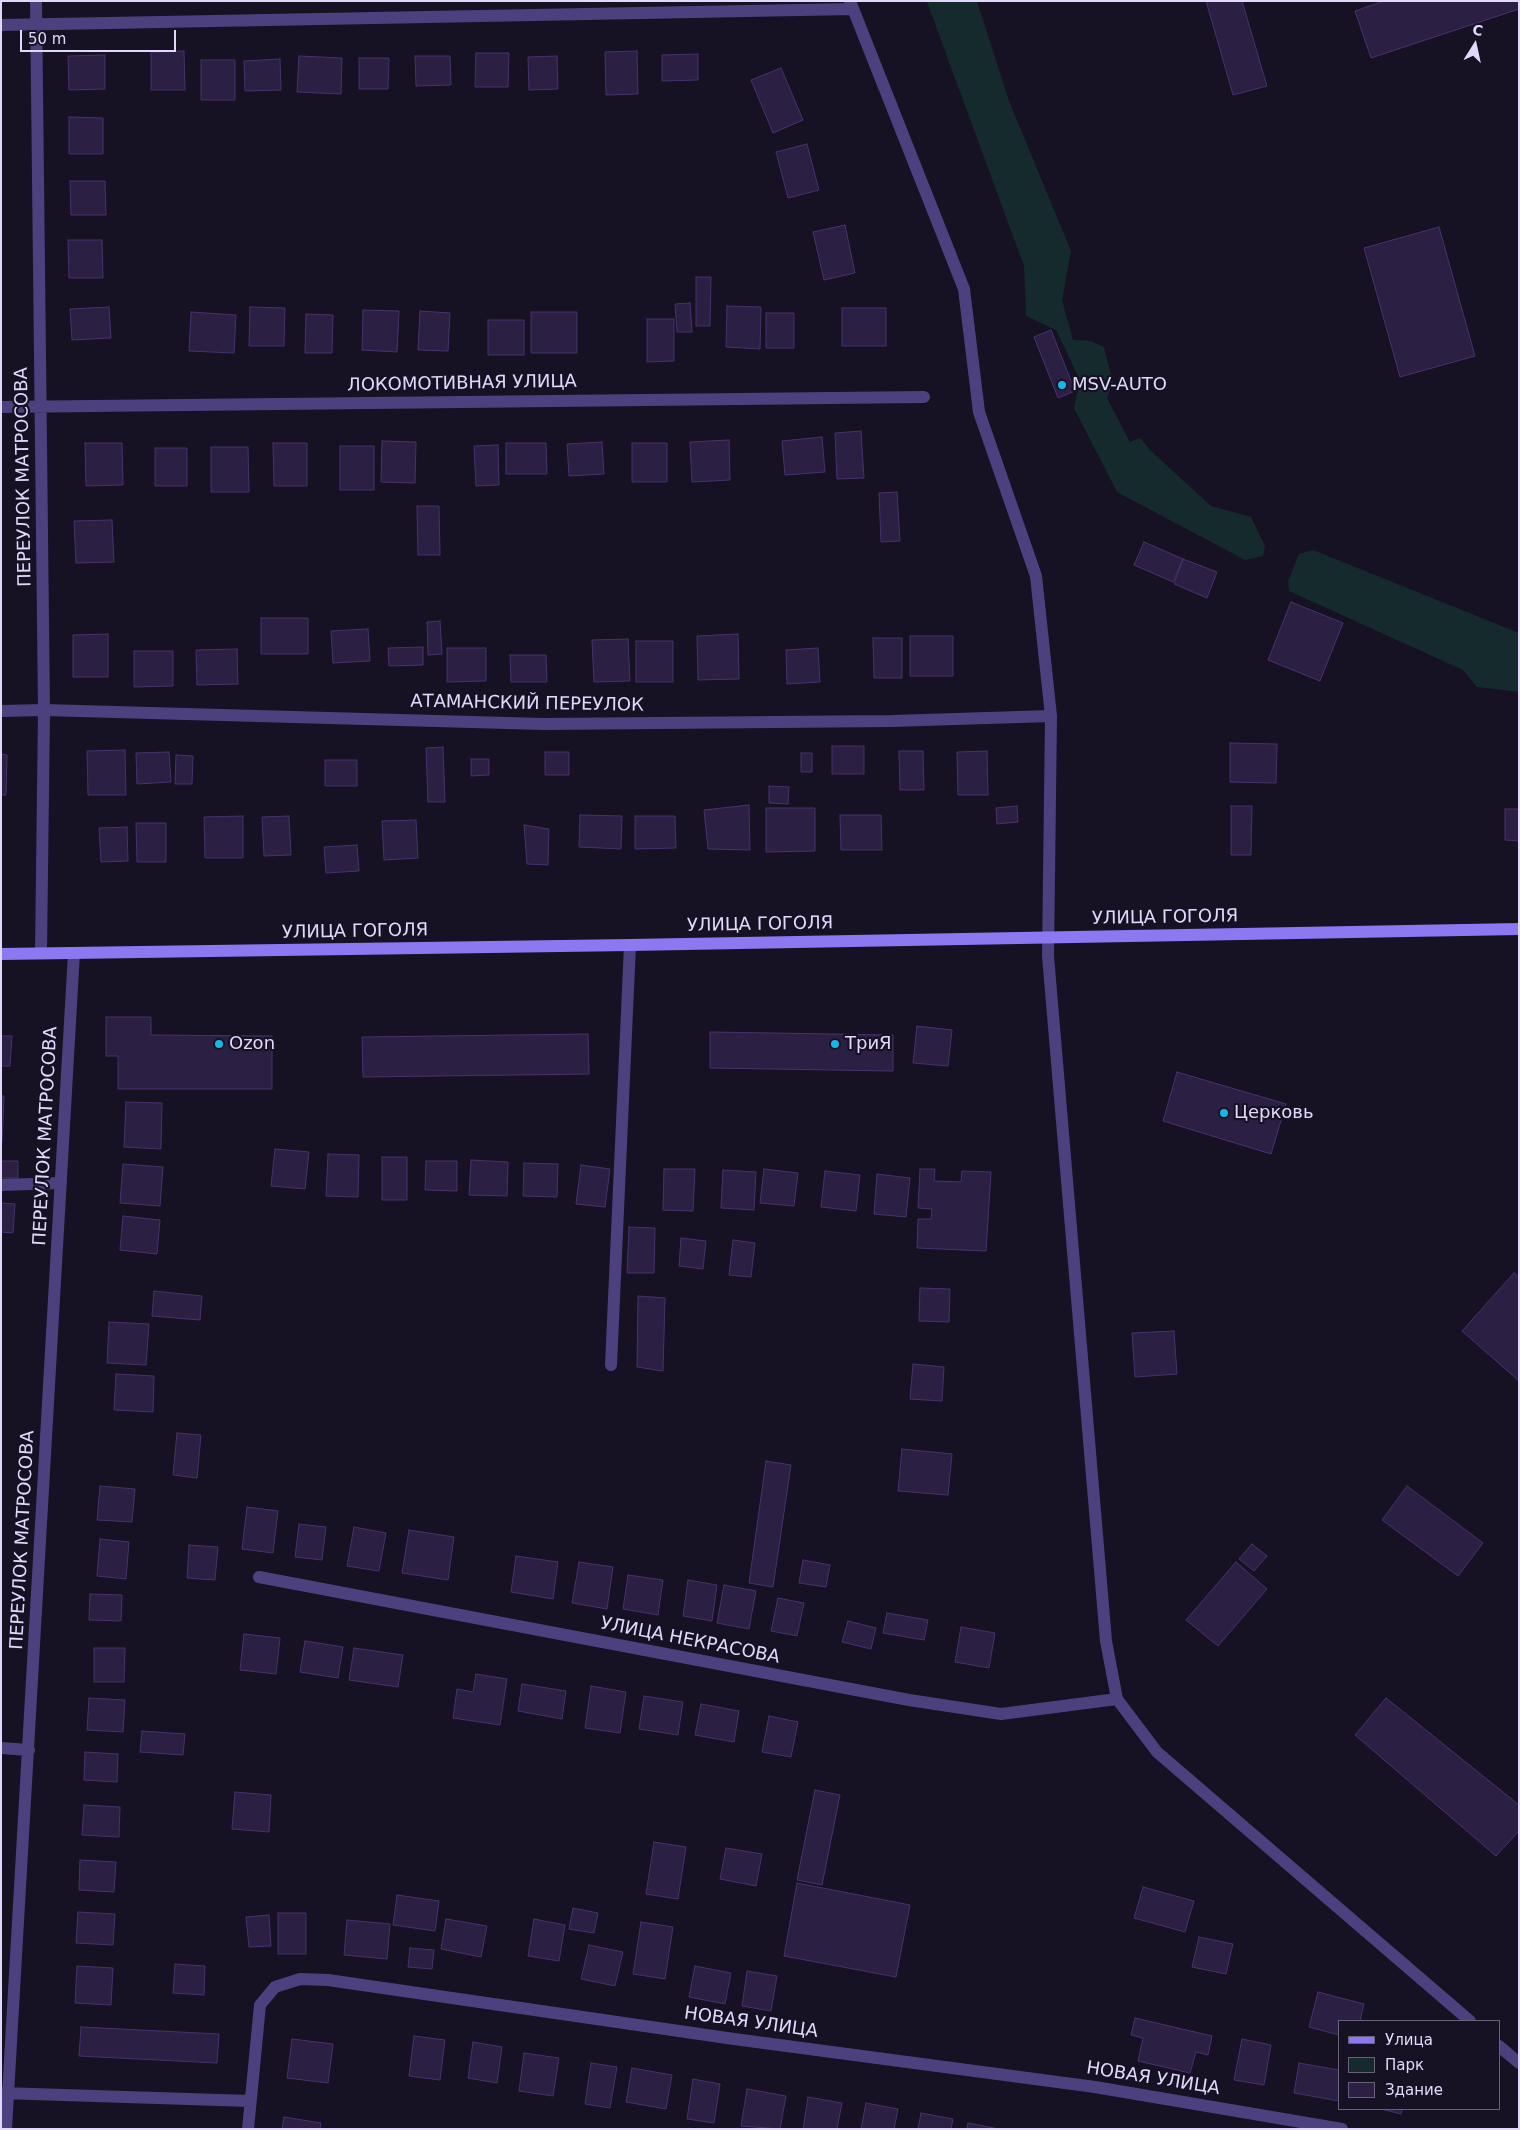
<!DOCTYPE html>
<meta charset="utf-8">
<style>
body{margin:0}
#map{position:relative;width:1520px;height:2130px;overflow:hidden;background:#171124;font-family:"DejaVu Sans",sans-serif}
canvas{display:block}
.frame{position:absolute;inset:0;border:2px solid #e1d8fb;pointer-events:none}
.legend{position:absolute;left:1338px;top:2020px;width:162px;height:90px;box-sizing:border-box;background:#171124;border:1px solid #68617a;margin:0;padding:6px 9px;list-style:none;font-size:15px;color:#e1d8fb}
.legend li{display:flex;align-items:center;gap:10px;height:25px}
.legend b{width:25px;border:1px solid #68617a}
.north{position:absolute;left:1450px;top:20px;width:50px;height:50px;-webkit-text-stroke:4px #171124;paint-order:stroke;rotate:10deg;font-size:14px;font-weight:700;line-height:20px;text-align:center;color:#e1d8fb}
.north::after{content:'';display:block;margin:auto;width:18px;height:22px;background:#e1d8fb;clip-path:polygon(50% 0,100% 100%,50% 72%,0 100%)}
.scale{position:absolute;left:20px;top:30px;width:156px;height:22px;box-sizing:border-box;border:2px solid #e1d8fb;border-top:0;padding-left:6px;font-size:15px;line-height:18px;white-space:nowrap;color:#e1d8fb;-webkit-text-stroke:4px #171124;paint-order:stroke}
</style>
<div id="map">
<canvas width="1520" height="2130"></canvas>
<div class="frame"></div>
<ul class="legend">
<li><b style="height:6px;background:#8c78f1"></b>Улица</li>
<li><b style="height:14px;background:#152a2d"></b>Парк</li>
<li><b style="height:14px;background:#2b1f43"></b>Здание</li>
</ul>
<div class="north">С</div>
<div class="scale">50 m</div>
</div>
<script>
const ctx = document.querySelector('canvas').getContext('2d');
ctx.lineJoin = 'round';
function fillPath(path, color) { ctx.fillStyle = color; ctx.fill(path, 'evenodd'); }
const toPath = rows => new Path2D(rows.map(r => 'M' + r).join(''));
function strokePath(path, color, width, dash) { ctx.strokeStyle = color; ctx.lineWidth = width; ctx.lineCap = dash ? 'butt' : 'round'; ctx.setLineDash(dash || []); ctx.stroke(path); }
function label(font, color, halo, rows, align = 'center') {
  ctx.font = font + ' "DejaVu Sans",sans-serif'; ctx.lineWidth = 4.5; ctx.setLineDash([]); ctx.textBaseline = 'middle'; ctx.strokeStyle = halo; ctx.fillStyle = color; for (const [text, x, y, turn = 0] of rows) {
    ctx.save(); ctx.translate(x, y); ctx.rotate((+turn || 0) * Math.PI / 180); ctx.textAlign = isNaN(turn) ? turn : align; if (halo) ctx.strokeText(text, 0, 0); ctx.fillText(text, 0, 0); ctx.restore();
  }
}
const green = toPath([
 [930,1,977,1,1009,101,1071,251,1062,300,1073,340,1091,341,1104,347,1113,382,1107,398,1130,442,1140,438,1151,451,1211,506,1251,517,1265,546,1263,556,1245,560,1117,492,1074,408,1080,380,1056,330,1026,316,1024,266,927,2],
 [1313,550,1519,633,1519,692,1477,687,1463,670,1289,591,1288,581,1299,554]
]);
const building = toPath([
 [1206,1,1242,1,1267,86,1233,95,1206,1],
 [1384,1,1519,1,1519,9,1371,58,1355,11,1384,1],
 [184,51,185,90,151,90,151,52,184,51],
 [637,51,638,94,606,95,605,52,637,51],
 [476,53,509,53,508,87,475,87,476,53],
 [698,54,698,80,662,81,662,55,698,54],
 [105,55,105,89,69,90,68,56,105,55],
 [299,56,342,58,341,94,297,92,299,56],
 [415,56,450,56,451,85,416,86,415,56],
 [557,56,558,89,529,90,528,57,557,56],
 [359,58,389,58,388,89,359,89,359,58],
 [280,59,281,90,245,91,244,61,280,59],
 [201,60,235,60,235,100,201,100,201,60],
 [781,68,803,120,773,133,751,80,781,68],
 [69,117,103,118,103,154,69,154,69,117],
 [807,144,819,190,788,198,776,152,807,144],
 [70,181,105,181,106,215,71,215,70,181],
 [845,225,855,273,824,280,813,232,845,225],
 [1439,227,1475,356,1400,377,1364,248,1439,227],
 [68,240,102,240,103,278,69,278,68,240],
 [696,277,711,277,710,326,696,326,696,277],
 [690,303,692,332,677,332,675,304,690,303],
 [727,306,761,307,760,349,726,347,727,306],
 [109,307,111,338,72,340,70,309,109,307],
 [250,307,285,308,284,346,249,346,250,307],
 [842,308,886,308,886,346,842,346,842,308],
 [363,310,399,311,397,352,362,350,363,310],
 [420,311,450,313,448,351,418,350,420,311],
 [191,312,236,315,234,353,189,351,191,312],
 [531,312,577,312,577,353,531,353,531,312],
 [766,313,794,313,794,348,766,348,766,313],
 [306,314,333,315,332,353,305,353,306,314],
 [647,319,674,319,674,361,647,362,647,319],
 [488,320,524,320,524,355,488,355,488,320],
 [1051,330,1075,391,1058,398,1034,337,1051,330],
 [861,431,864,478,837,479,835,433,861,431],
 [822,437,825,472,785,475,782,441,822,437],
 [729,440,730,480,692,482,690,442,729,440],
 [382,441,416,442,415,483,381,482,382,441],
 [602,442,604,474,569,476,567,444,602,442],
 [85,443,122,443,123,485,86,486,85,443],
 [273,443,307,443,307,486,274,486,273,443],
 [506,443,546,443,547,474,506,474,506,443],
 [632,443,667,443,667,482,632,482,632,443],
 [498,445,499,485,476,486,474,446,498,445],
 [340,446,374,446,374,490,340,490,340,446],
 [211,447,248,447,249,492,211,492,211,447],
 [155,448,187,448,187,486,155,486,155,448],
 [897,492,900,541,881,542,879,493,897,492],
 [417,506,439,506,440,555,418,555,417,506],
 [112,520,114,562,76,563,74,521,112,520],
 [1144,542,1183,559,1173,582,1134,565,1144,542],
 [1183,559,1217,572,1207,598,1174,584,1183,559],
 [1291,602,1343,623,1320,681,1268,660,1291,602],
 [261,618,308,618,308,654,261,654,261,618],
 [440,621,442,654,428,655,427,622,440,621],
 [368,629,370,661,333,663,331,631,368,629],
 [108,634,108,677,73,677,73,635,108,634],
 [738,634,739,679,698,680,697,636,738,634],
 [910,636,953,636,953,676,910,676,910,636],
 [873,638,902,638,902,678,874,678,873,638],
 [628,639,630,681,594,682,592,640,628,639],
 [636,641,673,641,673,682,636,682,636,641],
 [423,647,423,665,389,666,388,648,423,647],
 [447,648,486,648,486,681,447,682,447,648],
 [818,648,820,682,787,684,786,650,818,648],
 [237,649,238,684,197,685,196,650,237,649],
 [134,651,173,651,173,686,134,687,134,651],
 [510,655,546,655,547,682,511,682,510,655],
 [1230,743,1277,744,1276,783,1230,782,1230,743],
 [832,746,864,746,864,774,832,774,832,746],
 [443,747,445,802,428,802,426,748,443,747],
 [125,750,126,795,88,795,87,751,125,750],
 [899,751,923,751,924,790,900,790,899,751],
 [987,751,988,795,958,795,957,752,987,751],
 [169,752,171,782,137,784,136,753,169,752],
 [545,752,569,752,569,775,545,775,545,752],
 [801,753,812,753,812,772,801,772,801,753],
 [1,754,7,755,6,795,1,795,1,754],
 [176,755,193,756,192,784,175,784,176,755],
 [471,759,489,759,489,775,471,776,471,759],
 [325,760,357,760,357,786,325,786,325,760],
 [769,786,789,787,788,804,769,803,769,786],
 [749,805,750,850,708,849,704,810,749,805],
 [1017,806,1018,822,997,824,996,808,1017,806],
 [1231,806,1252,806,1251,855,1231,855,1231,806],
 [766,808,815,808,815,851,766,852,766,808],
 [1505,809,1519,809,1519,841,1505,840,1505,809],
 [580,815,622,816,621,849,579,847,580,815],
 [840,815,881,815,882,850,841,850,840,815],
 [243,816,243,858,205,858,204,817,243,816],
 [289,816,291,855,264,856,262,817,289,816],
 [635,816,675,816,676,848,635,849,635,816],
 [416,820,418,858,384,860,382,821,416,820],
 [136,823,166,823,166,862,137,862,136,823],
 [524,825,549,829,548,865,527,864,524,825],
 [127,827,128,861,101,862,99,828,127,827],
 [357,845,359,871,326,873,324,847,357,845],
 [106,1017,151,1017,151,1035,272,1036,272,1089,118,1089,118,1056,106,1056,106,1017],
 [917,1026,952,1030,948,1066,913,1063,917,1026],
 [710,1032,893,1035,893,1071,710,1068,710,1032],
 [588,1034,589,1074,363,1077,362,1037,588,1034],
 [1,1036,12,1036,10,1066,1,1066,1,1036],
 [1177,1072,1286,1104,1271,1154,1163,1121,1177,1072],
 [1,1096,4,1096,2,1142,1,1142,1,1096],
 [126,1102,162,1103,161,1149,124,1147,126,1102],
 [275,1149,309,1152,305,1189,271,1186,275,1149],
 [328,1154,359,1155,358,1197,326,1196,328,1154],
 [382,1157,407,1157,407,1200,382,1200,382,1157],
 [471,1160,508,1162,507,1196,469,1195,471,1160],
 [1,1161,18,1161,18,1178,1,1178,1,1161],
 [426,1161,457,1161,457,1191,425,1190,426,1161],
 [524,1163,558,1164,557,1197,523,1196,524,1163],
 [123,1164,163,1167,160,1206,120,1203,123,1164],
 [581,1165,610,1169,605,1207,576,1204,581,1165],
 [664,1169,695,1169,693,1211,663,1210,664,1169],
 [764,1169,798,1173,794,1206,760,1203,764,1169],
 [920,1169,935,1169,934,1181,961,1182,962,1171,991,1172,986,1251,917,1248,918,1219,931,1219,932,1209,918,1208,920,1169],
 [723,1170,756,1172,754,1210,721,1208,723,1170],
 [825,1171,860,1175,856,1211,821,1207,825,1171],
 [877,1174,910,1178,906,1217,874,1214,877,1174],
 [1,1203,15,1204,13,1233,1,1232,1,1203],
 [123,1216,160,1220,157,1254,120,1250,123,1216],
 [629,1227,655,1228,654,1273,627,1273,629,1227],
 [681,1238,706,1241,703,1269,679,1266,681,1238],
 [733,1240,755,1243,751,1277,729,1275,733,1240],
 [1514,1273,1519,1277,1519,1381,1462,1331,1514,1273],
 [920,1288,950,1289,949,1322,919,1321,920,1288],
 [154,1291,202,1296,200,1320,152,1316,154,1291],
 [638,1296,665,1298,663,1371,637,1367,638,1296],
 [109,1322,149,1324,146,1365,107,1363,109,1322],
 [1174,1331,1177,1374,1135,1377,1132,1333,1174,1331],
 [913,1364,944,1367,942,1401,910,1399,913,1364],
 [116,1374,154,1376,153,1412,114,1410,116,1374],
 [177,1433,201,1435,197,1478,173,1475,177,1433],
 [902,1449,952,1454,948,1495,898,1491,902,1449],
 [766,1461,791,1465,773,1587,749,1583,766,1461],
 [100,1486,135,1489,132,1522,97,1520,100,1486],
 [1407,1486,1483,1543,1458,1576,1382,1520,1407,1486],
 [247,1507,278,1511,273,1553,242,1549,247,1507],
 [299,1524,326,1527,322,1560,295,1557,299,1524],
 [354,1527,386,1533,379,1571,347,1566,354,1527],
 [409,1530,454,1537,448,1580,402,1573,409,1530],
 [100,1539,129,1542,126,1579,97,1576,100,1539],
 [1252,1544,1267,1556,1254,1571,1239,1559,1252,1544],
 [189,1545,218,1547,215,1580,187,1578,189,1545],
 [516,1556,558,1562,553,1599,511,1592,516,1556],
 [803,1560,830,1565,826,1587,799,1583,803,1560],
 [579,1562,613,1567,607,1609,572,1603,579,1562],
 [1236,1562,1267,1589,1218,1646,1186,1620,1236,1562],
 [628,1575,663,1580,658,1615,623,1609,628,1575],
 [688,1580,717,1585,712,1621,683,1616,688,1580],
 [724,1585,756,1591,749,1629,717,1623,724,1585],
 [90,1594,122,1595,121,1621,89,1620,90,1594],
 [778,1598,804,1603,797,1636,771,1631,778,1598],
 [887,1613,928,1620,924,1640,883,1633,887,1613],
 [848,1621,876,1628,871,1649,842,1642,848,1621],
 [961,1627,995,1633,989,1668,955,1662,961,1627],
 [244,1634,280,1638,276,1674,240,1670,244,1634],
 [305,1641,343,1647,338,1678,300,1672,305,1641],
 [94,1648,125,1648,124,1682,94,1682,94,1648],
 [354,1648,403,1655,398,1687,349,1680,354,1648],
 [476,1674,507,1679,500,1725,453,1718,457,1689,473,1692,476,1674],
 [522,1684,566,1691,562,1719,518,1711,522,1684],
 [591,1686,626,1692,620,1733,585,1728,591,1686],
 [644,1696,683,1702,678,1735,639,1729,644,1696],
 [89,1698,125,1700,123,1732,87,1730,89,1698],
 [1386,1698,1519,1805,1519,1831,1496,1856,1355,1735,1386,1698],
 [701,1704,739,1711,734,1742,695,1735,701,1704],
 [769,1716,798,1722,791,1757,762,1752,769,1716],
 [142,1731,185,1734,183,1755,140,1752,142,1731],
 [85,1752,118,1754,117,1782,84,1780,85,1752],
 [815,1790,840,1795,822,1885,797,1880,815,1790],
 [235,1792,271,1795,269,1832,232,1829,235,1792],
 [84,1805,120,1807,119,1837,82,1835,84,1805],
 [654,1842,686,1847,678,1899,646,1894,654,1842],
 [726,1848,762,1854,756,1886,720,1879,726,1848],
 [80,1860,116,1862,114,1892,79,1890,80,1860],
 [797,1883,910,1905,896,1977,784,1956,797,1883],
 [1143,1887,1194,1901,1185,1932,1134,1918,1143,1887],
 [397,1895,439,1901,435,1931,393,1925,397,1895],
 [573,1908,598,1913,594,1933,569,1929,573,1908],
 [78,1912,115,1914,113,1945,76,1943,78,1912],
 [278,1913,306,1913,306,1954,278,1954,278,1913],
 [269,1915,271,1946,249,1947,246,1917,269,1915],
 [446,1919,487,1926,481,1957,441,1949,446,1919],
 [534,1919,565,1925,559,1961,528,1956,534,1919],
 [347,1920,390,1924,387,1959,344,1955,347,1920],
 [641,1922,673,1927,665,1979,633,1974,641,1922],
 [1199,1937,1233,1944,1226,1974,1192,1967,1199,1937],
 [589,1945,623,1952,615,1986,581,1979,589,1945],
 [410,1948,434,1950,432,1969,408,1967,410,1948],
 [175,1964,205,1966,204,1995,173,1993,175,1964],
 [77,1966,113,1968,111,2005,75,2003,77,1966],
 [695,1966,731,1973,725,2004,689,1997,695,1966],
 [747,1971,777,1976,771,2011,742,2006,747,1971],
 [1318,1992,1364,2004,1360,2021,1339,2021,1339,2035,1309,2027,1318,1992],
 [1135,2018,1212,2036,1208,2055,1196,2052,1190,2073,1138,2061,1143,2038,1131,2035,1135,2018],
 [81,2027,219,2034,217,2063,79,2056,81,2027],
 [414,2036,445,2040,440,2080,409,2076,414,2036],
 [292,2039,333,2044,328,2083,287,2078,292,2039],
 [1242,2039,1271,2045,1264,2085,1234,2080,1242,2039],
 [473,2042,502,2047,497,2083,468,2078,473,2042],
 [524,2053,559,2058,553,2096,519,2091,524,2053],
 [591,2063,617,2067,610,2108,585,2104,591,2063],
 [1299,2063,1339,2070,1339,2101,1294,2093,1299,2063],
 [632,2068,672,2075,666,2109,626,2102,632,2068],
 [693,2079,720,2084,714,2123,687,2119,693,2079],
 [747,2089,786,2096,780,2129,741,2126,747,2089],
 [808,2097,842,2103,837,2129,803,2129,808,2097],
 [866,2103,898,2109,894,2129,861,2129,866,2103],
 [1381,2109,1402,2109,1401,2114,1381,2109],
 [921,2113,953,2119,951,2129,918,2129,921,2113],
 [284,2117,321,2123,320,2129,282,2129,284,2117],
 [968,2123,999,2129,967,2129,968,2123]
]);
const street = toPath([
 [36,1,44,710,41,953],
 [850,1,964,289,979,412,1036,576,1051,716,1048,956,1106,1641,1117,1699,1157,1752,1470,2021],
 [1,25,853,9],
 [1,407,924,397],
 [1,711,44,710,543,724,892,721,1051,716],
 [1,1185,61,1183],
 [611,1365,630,945],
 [259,1577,909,1700,1001,1714,1117,1699],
 [1,1748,29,1750],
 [1499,2046,1519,2063],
 [2,2093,250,2101],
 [6,2129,74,953],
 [248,2129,260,2005,275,1987,300,1979,328,1980,734,2039,1095,2087,1342,2129]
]);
const secondary = toPath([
 [1,954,630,945,1519,929]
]);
const markers = [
 [1062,385,5,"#18b5e7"],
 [219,1044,5,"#18b5e7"],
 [835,1044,5,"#18b5e7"],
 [1224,1113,5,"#18b5e7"]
];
const streetNames = [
 ["ЛОКОМОТИВНАЯ УЛИЦА",462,384,-1],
 ["ПЕРЕУЛОК МАТРОСОВА",24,477,-91],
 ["АТАМАНСКИЙ ПЕРЕУЛОК",527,704,1],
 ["УЛИЦА ГОГОЛЯ",1165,918,-1],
 ["УЛИЦА ГОГОЛЯ",760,925,-1],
 ["УЛИЦА ГОГОЛЯ",355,932,-1],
 ["ПЕРЕУЛОК МАТРОСОВА",46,1136,-87],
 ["ПЕРЕУЛОК МАТРОСОВА",23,1540,-87],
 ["УЛИЦА НЕКРАСОВА",690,1641,11],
 ["НОВАЯ УЛИЦА",751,2023,8],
 ["НОВАЯ УЛИЦА",1153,2079,9]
];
const poiNames = [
 ["MSV-AUTO",1072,385],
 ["Ozon",229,1044],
 ["ТриЯ",845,1044],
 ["Церковь",1234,1113]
];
fillPath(green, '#152a2d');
fillPath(building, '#2b1f43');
strokePath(building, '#47336c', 1);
strokePath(street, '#4c417e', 12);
strokePath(secondary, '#8c78f1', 12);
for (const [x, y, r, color] of markers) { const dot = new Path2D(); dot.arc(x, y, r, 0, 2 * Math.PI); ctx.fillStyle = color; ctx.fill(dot); strokePath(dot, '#171124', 2); }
label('18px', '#e1d8fb', '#171124', streetNames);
label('18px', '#e1d8fb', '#171124', poiNames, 'left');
</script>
